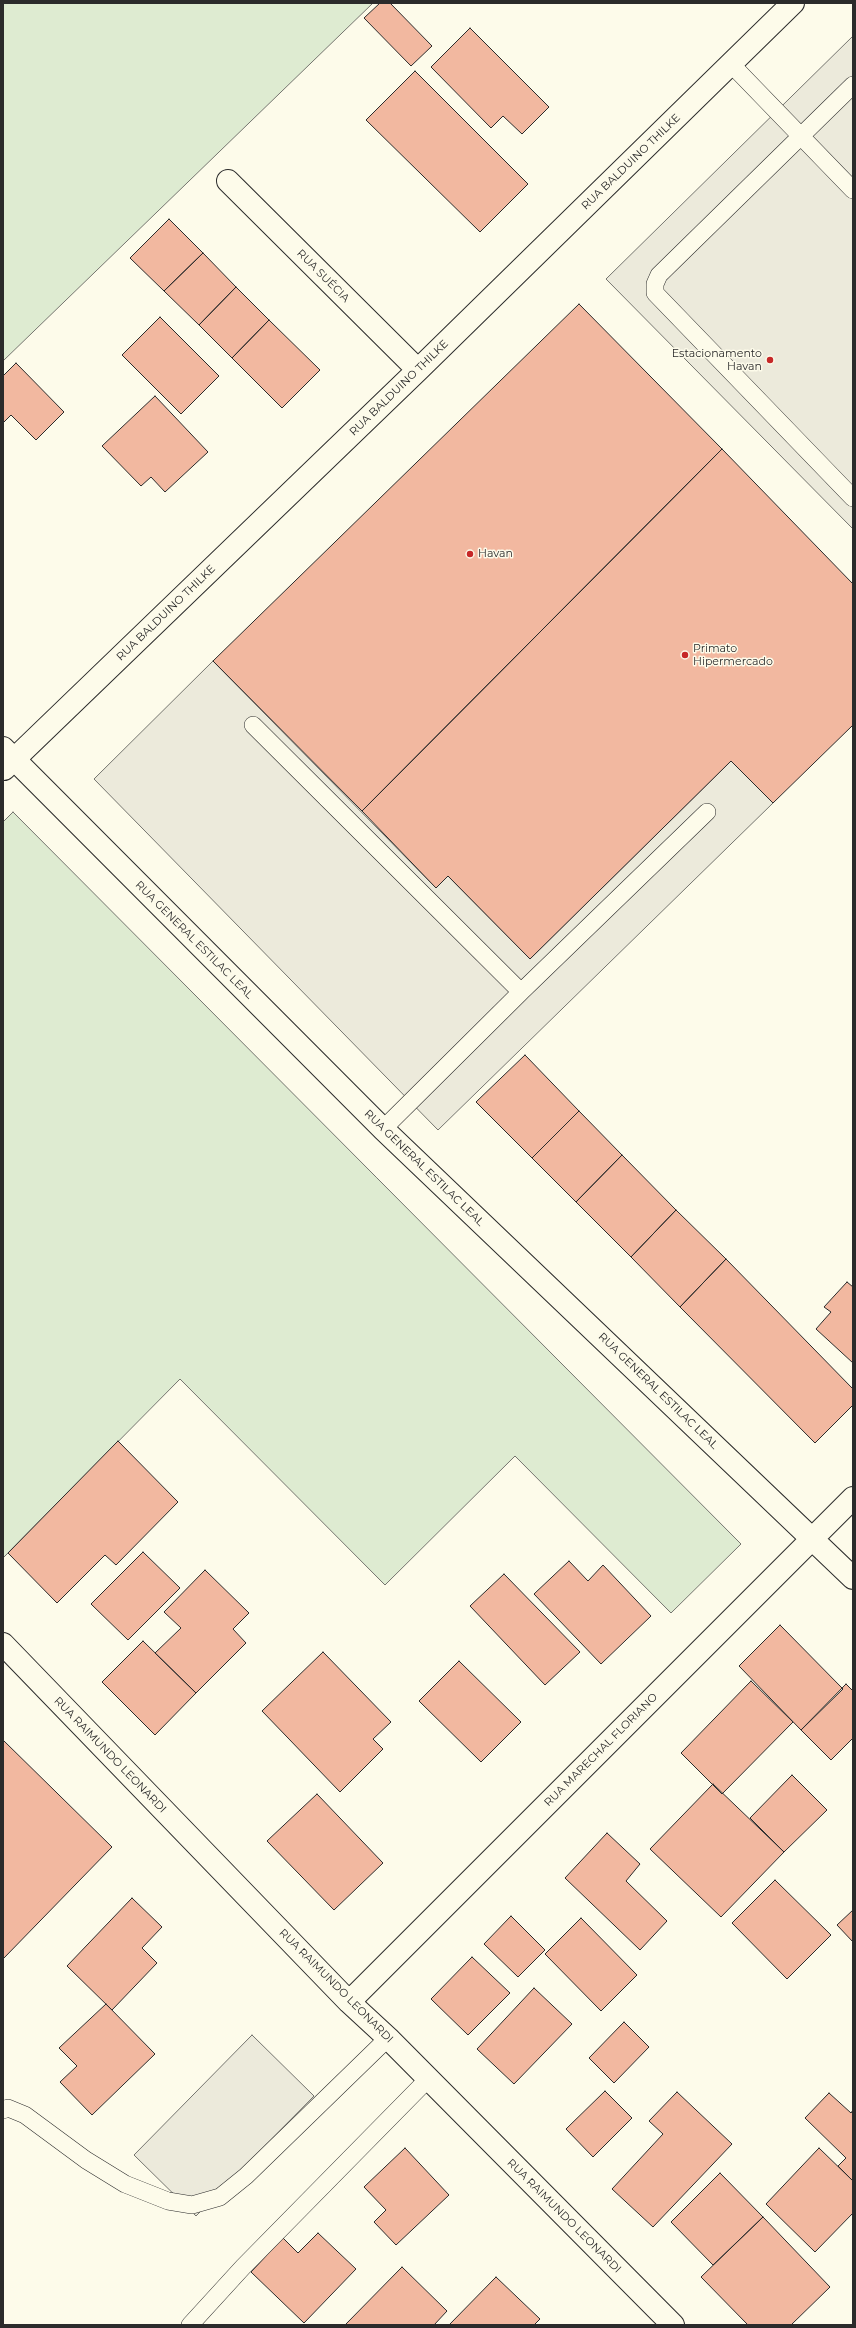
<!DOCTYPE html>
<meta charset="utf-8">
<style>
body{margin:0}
#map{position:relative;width:856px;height:2328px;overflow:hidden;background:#fdfbea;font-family:Montserrat,sans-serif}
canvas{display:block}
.frame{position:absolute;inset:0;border:4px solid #2b2b2b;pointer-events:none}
</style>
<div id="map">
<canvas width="856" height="2328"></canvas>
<div class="frame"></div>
</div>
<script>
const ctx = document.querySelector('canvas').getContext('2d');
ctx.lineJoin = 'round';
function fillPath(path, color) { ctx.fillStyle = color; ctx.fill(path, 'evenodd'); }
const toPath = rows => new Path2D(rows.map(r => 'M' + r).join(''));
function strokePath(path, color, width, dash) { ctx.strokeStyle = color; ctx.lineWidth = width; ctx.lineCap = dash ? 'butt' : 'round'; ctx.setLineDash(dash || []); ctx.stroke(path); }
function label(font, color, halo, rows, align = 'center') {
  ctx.font = font + ' Montserrat,sans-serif'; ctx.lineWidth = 3; ctx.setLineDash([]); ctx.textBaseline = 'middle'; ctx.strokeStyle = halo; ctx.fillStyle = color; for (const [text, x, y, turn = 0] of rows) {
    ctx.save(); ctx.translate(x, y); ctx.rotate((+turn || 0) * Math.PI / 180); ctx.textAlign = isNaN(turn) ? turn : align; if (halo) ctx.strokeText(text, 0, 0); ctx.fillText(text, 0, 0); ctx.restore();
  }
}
const green = toPath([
 [3,3,373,3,3,361,3,3],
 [13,812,741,1544,671,1613,515,1456,385,1585,180,1379,3,1558,3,822,13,812]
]);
const parking = toPath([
 [853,36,853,529,606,279,853,36],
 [213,661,436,888,448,876,530,959,731,761,773,803,438,1130,94,779,213,661],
 [252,2035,314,2096,196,2216,134,2155,252,2035]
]);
const building = toPath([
 [380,3,390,3,432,46,411,66,364,18,380,3],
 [470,28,549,107,522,134,503,116,491,128,431,67,470,28],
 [415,71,528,184,480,232,366,120,415,71],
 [169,219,203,253,164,291,130,258,169,219],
 [203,253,236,287,199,325,164,291,203,253],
 [236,287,269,320,232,358,199,325,236,287],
 [579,304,722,449,362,811,213,661,579,304],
 [160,317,219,376,181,414,122,355,160,317],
 [269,320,320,370,282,408,232,358,269,320],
 [16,363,64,412,36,440,11,415,3,423,3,376,16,363],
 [155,396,208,452,165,492,151,477,141,486,102,446,155,396],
 [722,449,853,584,853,725,773,803,731,761,530,959,448,876,436,888,362,811,722,449],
 [525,1055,579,1111,532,1158,476,1102,525,1055],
 [579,1111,622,1155,576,1202,532,1158,579,1111],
 [622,1155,676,1210,631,1257,576,1202,622,1155],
 [676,1210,726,1259,680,1307,631,1257,676,1210],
 [726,1259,853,1389,853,1405,815,1443,680,1307,726,1259],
 [847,1282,853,1287,853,1363,816,1329,831,1312,824,1307,847,1282],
 [118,1441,178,1502,116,1565,105,1555,57,1603,8,1553,118,1441],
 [143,1552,180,1588,128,1640,91,1604,143,1552],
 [569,1561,588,1581,603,1565,651,1616,601,1664,534,1594,569,1561],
 [205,1570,249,1613,233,1629,246,1643,196,1693,155,1653,181,1628,164,1612,205,1570],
 [504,1574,580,1652,545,1685,470,1606,504,1574],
 [780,1625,843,1689,801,1730,739,1666,780,1625],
 [143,1641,196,1693,155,1735,102,1682,143,1641],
 [323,1652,391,1722,373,1739,383,1749,340,1792,262,1711,323,1652],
 [459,1661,521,1722,481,1762,419,1701,459,1661],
 [751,1681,793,1722,722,1794,681,1753,751,1681],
 [846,1684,853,1691,853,1738,831,1760,801,1730,846,1684],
 [3,1740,112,1847,3,1959,3,1740],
 [792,1775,827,1810,784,1852,750,1818,792,1775],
 [713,1784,784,1852,721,1917,650,1849,713,1784],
 [317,1794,383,1863,334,1910,267,1841,317,1794],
 [607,1833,640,1864,626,1881,667,1921,640,1950,565,1878,607,1833],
 [775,1880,831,1935,787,1979,732,1923,775,1880],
 [132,1898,162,1927,142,1948,157,1963,112,2010,67,1966,132,1898],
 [853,1910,853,1942,837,1925,853,1910],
 [511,1916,545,1950,518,1977,484,1944,511,1916],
 [581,1918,637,1975,601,2011,545,1954,581,1918],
 [472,1957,510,1993,468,2035,431,1999,472,1957],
 [534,1988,572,2024,514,2084,477,2049,534,1988],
 [106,2004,155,2054,92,2115,60,2082,77,2066,59,2048,106,2004],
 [624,2022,649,2047,614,2083,589,2058,624,2022],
 [605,2091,632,2118,593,2157,566,2129,605,2091],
 [677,2092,732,2144,653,2227,612,2189,663,2134,649,2121,677,2092],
 [829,2093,851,2113,853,2110,853,2181,838,2166,846,2158,805,2118,829,2093],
 [405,2148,449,2195,396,2245,374,2222,386,2210,364,2187,405,2148],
 [819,2148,853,2181,853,2213,815,2252,766,2204,819,2148],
 [720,2173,763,2217,713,2265,671,2222,720,2173],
 [763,2217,830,2287,791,2325,748,2325,701,2277,763,2217],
 [318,2233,356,2269,304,2323,251,2272,283,2238,298,2253,318,2233],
 [402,2267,447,2311,434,2325,345,2325,402,2267],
 [496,2277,540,2319,534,2325,449,2325,496,2277]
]);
const service = toPath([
 [731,64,853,190],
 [853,85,659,275,655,284,655,293,853,498],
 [253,725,521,992,383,1129],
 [521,992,707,812],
 [3,2110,8,2108,25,2115,86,2160,125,2184,168,2201,192,2205,220,2197,246,2176,388,2038],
 [190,2325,243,2267,428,2079]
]);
const minor = toPath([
 [228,181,418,370],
 [3,748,383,1129,853,1578],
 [4,769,418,370,793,3],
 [3,1644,349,2002,388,2038,673,2325],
 [349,2002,853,1498]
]);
const markers = [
 [770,360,4,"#c62828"],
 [470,554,4,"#c62828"],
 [685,655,4,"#c62828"]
];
const streetNames = [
 ["RUA BALDUINO THILKE",631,162,-44],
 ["RUA SUÉCIA",323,276,45],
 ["RUA BALDUINO THILKE",399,388,-44],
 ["RUA BALDUINO THILKE",166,613,-44],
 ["RUA GENERAL ESTILAC LEAL",194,940,45],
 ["RUA GENERAL ESTILAC LEAL",424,1168,44],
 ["RUA GENERAL ESTILAC LEAL",658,1391,44],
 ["RUA MARECHAL FLORIANO",601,1750,-45],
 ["RUA RAIMUNDO LEONARDI",110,1755,46],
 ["RUA RAIMUNDO LEONARDI",336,1986,45],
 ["RUA RAIMUNDO LEONARDI",564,2216,45]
];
const poiNames = [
 ["Estacionamento",762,354,"right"],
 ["Havan",762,367,"right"],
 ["Havan",478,554],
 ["Primato",693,649],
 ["Hipermercado",693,662]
];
fillPath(green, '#deebd1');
strokePath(green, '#74746e', 1);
fillPath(parking, '#eceadb');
strokePath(parking, '#74746e', 1);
fillPath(building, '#f2b8a0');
strokePath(building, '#2b2b2b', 1);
strokePath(service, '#2b2b2b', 18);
strokePath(minor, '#2b2b2b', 24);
strokePath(service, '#fdfbea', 17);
strokePath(minor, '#fdfbea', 22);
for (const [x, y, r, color] of markers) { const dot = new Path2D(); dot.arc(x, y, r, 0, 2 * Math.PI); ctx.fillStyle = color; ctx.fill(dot); strokePath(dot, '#fdfbea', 1.5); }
label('11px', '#2b2b2b', '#fdfbea', streetNames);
label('11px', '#2b2b2b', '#fdfbea', poiNames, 'left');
</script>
